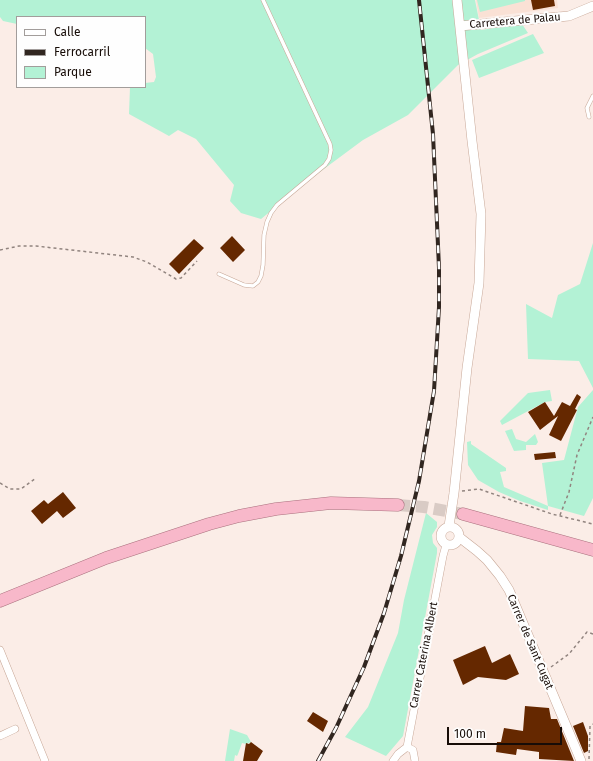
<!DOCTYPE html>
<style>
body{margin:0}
#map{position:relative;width:593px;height:761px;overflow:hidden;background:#fbede7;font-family:"Fira Sans",sans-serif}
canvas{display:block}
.legend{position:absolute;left:16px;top:16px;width:130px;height:72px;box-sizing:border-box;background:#fefefe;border:1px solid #a29d9b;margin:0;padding:5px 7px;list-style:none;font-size:12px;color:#170c07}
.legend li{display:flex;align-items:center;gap:8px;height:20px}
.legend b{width:20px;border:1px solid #a29d9b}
.scale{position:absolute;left:447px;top:727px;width:115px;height:18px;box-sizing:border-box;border:2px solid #170c07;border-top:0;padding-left:5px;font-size:12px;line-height:14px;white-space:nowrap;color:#170c07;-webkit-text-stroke:3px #fefefe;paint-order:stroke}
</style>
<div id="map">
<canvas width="593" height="761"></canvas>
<ul class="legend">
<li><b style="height:5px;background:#fff"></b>Calle</li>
<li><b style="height:5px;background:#312620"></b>Ferrocarril</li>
<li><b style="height:11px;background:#b3f2d5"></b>Parque</li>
</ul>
<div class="scale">100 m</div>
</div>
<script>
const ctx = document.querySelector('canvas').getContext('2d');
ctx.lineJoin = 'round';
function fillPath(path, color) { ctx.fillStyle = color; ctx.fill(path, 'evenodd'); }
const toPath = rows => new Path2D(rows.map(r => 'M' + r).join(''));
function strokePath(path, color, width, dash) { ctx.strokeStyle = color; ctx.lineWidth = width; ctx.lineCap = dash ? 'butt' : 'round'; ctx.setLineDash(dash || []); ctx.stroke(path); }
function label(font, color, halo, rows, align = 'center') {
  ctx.font = font + ' "Fira Sans",sans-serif'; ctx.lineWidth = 4; ctx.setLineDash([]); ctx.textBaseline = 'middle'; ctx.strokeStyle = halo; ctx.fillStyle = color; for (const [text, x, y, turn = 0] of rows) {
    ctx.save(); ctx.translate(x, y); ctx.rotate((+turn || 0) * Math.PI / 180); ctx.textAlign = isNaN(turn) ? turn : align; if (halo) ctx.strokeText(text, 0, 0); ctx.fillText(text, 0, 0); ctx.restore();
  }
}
const built = toPath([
 [476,0,557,0,558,8,479,18]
]);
const green = toPath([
 [0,0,475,0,481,30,522,24,528,33,478,54,458,65,408,115,363,140,305,183,261,219,241,213,230,201,234,185,196,139,178,130,169,136,129,114,130,87,145,87,145,83,154,82,156,77,153,54,145,48,145,17,17,17,17,24,3,21,0,17],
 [477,0,525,0,525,1,480,12],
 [533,34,544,53,479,78,472,60],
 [593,243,593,388,579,361,528,359,526,304,552,318,558,295,580,284],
 [550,390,552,401,545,402,502,425,500,421,528,393],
 [593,390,593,498,584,516,548,506,548,510,520,501,499,492,478,480,468,465,467,442,471,441,471,444,506,468,506,471,500,472,504,487,548,506,542,463,564,460,578,407],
 [512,429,516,439,526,442,535,434,538,442,536,445,526,445,526,450,514,451,505,431],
 [426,513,437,522,437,527,432,535,433,543,437,548,437,553,403,736,386,756,345,737,368,707,398,633,404,600],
 [230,729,247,735,251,742,246,744,242,743,238,754,237,756,235,755,234,761,225,761]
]);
const building = toPath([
 [531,0,554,0,555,6,533,10],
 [232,236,245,250,233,262,220,248],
 [194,239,204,248,179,274,169,264],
 [577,394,581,397,575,409,577,410,561,441,549,435,558,416,540,430,528,412,545,402,554,416,562,402,570,406],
 [555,452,556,458,535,460,534,454],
 [63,492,76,508,63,518,57,511,42,524,31,511,44,500,48,504],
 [485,646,492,663,510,654,519,674,506,680,478,677,463,685,453,660],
 [525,706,549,708,551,719,557,719,574,761,539,759,539,752,517,749,516,755,496,752,497,742,501,742,504,728,523,731],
 [313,712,328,721,323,732,307,721],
 [583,722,588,736,588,751,584,753,573,726],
 [251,742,263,751,257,761,243,761,246,743,249,744]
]);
const trunkTunnel = toPath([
 [398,505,424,507,463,514]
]);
const path = toPath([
 [0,250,19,246,36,246,133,257,147,262,176,279,181,278,197,261],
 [0,483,10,489,21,489,36,478],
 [462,491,479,489,552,514,593,524],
 [560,515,569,492,577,455,593,417],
 [551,667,569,654,587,632,593,634],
 [589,759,590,726,593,724]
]);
const service = toPath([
 [589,117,587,108,593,96],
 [219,274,244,285,253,286,258,282,261,276,263,265,264,235,267,222,271,213,277,205,325,165,329,159,331,150,330,144,263,0]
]);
const minor = toPath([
 [0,650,45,761],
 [0,736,15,729],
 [407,747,413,750,415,761],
 [393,761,398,754,407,747,443,556,446,545]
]);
const tertiary = toPath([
 [460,26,569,16,593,6],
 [449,526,454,493,467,368,479,283,481,214,472,141,457,0],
 '441 536a9 9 0 1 1 18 0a9 9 0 1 1-18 0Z',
 [459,537,477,551,487,560,500,576,509,590,581,761]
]);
const trunk = toPath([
 [463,514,593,550],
 [0,601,106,558,209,524,239,516,276,509,331,503,398,505]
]);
const rail = toPath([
 [318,761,336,728,364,667,384,613,401,556,419,481,434,391,439,307,439,268,433,134,419,0]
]);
const streetNames = [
 ["Carretera de Palau",515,21,-5],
 ["Carrer de Sant Cugat",530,642,67],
 ["Carrer Caterina Albert",424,655,-79]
];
fillPath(built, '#fae1d5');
fillPath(green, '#b3f2d5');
fillPath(building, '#652800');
strokePath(trunkTunnel, '#d9cbc5', 12, [12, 6]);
strokePath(service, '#c7a797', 4.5);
strokePath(minor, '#c7a797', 8);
strokePath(tertiary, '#c7a797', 10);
strokePath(trunk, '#a9707d', 13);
strokePath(path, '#91847f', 1.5, [3, 3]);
strokePath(service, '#fff', 3.5);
strokePath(minor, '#fff', 7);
strokePath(tertiary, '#fff', 9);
strokePath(trunk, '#f8b8ca', 12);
strokePath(rail, '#312620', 4);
strokePath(rail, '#fefefe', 2.5, [8]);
label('11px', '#170c07', '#fefefe', streetNames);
</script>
